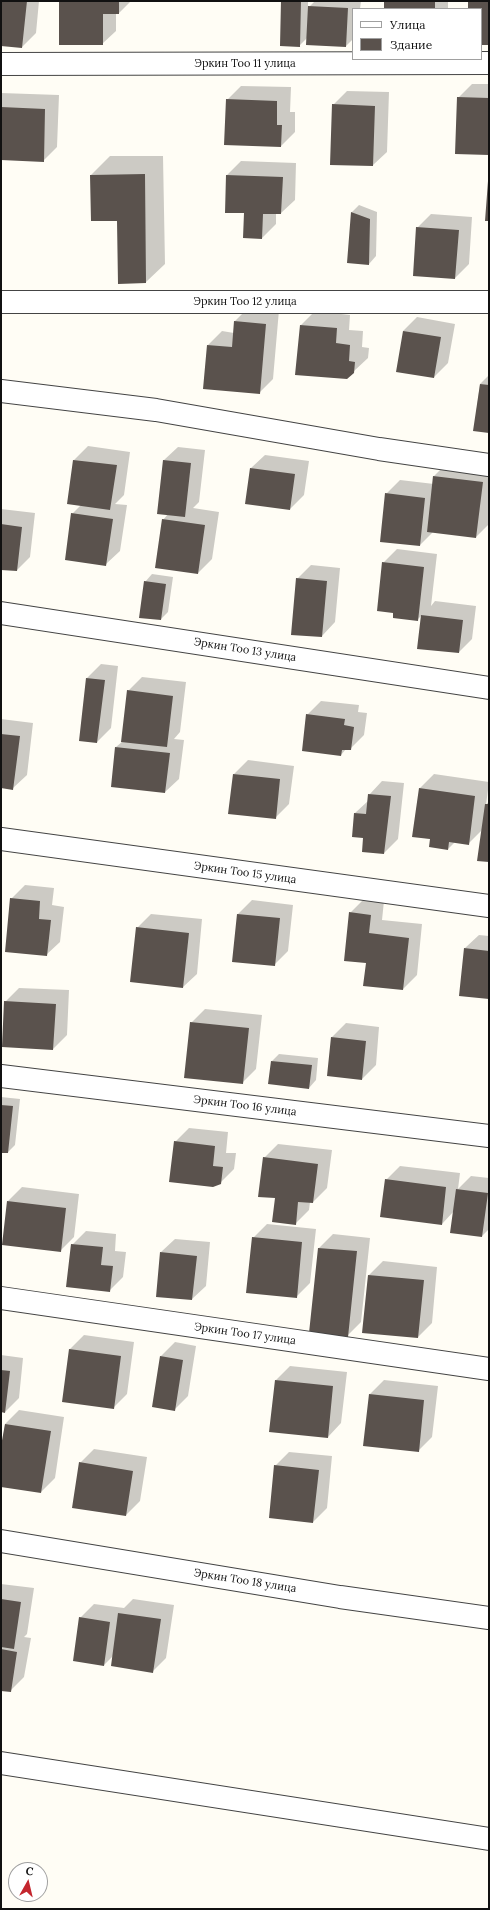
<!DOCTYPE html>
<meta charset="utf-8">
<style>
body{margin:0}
#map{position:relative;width:490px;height:1910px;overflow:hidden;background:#fffdf5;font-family:Lora,serif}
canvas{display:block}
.frame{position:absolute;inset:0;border:2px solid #111;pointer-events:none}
.legend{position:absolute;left:352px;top:8px;width:130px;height:52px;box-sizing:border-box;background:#fff;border:1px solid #a0a0a0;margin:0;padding:5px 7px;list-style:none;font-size:12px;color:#111}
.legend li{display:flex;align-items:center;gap:8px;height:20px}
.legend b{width:20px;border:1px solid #a0a0a0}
.north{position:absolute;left:8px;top:1862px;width:40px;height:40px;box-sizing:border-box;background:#fff;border:1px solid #a0a0a0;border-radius:50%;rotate:8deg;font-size:11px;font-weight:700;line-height:16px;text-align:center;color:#111}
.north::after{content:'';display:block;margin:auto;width:14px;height:18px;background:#c4262e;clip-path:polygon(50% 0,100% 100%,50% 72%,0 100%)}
</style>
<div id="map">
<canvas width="490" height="1910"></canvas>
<div class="frame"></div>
<ul class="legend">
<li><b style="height:5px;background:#fff"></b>Улица</li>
<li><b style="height:11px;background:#5a524d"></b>Здание</li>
</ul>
<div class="north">С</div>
</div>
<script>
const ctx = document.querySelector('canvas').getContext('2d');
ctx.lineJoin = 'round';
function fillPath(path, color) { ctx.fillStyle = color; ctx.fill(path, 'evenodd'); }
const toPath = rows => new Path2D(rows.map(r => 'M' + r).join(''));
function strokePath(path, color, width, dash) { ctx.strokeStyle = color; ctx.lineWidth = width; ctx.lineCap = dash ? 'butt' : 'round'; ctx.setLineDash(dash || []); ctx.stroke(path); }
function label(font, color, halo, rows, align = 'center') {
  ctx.font = font + ' Lora,serif'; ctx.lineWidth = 4; ctx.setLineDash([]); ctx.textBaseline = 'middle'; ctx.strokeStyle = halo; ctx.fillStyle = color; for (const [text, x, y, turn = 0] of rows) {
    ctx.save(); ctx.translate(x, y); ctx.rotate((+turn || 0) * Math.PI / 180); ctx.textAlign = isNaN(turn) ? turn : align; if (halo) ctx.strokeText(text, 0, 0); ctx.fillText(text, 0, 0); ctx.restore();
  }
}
const shadow = toPath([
 [1,1,39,1,36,33,22,47,1,45],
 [60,1,131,1,119,13,116,13,116,31,102,44],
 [282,1,308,1,308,8,315,1,361,1,360,9,353,9,353,39,346,46,308,37,299,46],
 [385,1,448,1,448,9,385,9],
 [472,84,489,84,489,154,458,98],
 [241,86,291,87,290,112,295,112,295,132,281,146,227,100],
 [347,91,389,92,387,152,373,165,333,105],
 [1,93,59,95,57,147,43,161,1,159],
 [110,156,163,156,165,264,146,282,118,220,91,175],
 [241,161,296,163,295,200,281,213,276,213,276,224,262,238,245,212,227,175],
 [359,205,377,212,376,256,369,264,352,212],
 [431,214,472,217,469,264,455,278,417,228],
 [249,307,279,310,273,379,259,393,208,345,222,331,234,333,235,321],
 [315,311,350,315,349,330,363,331,362,347,369,348,368,358,353,372,296,374,301,325],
 [417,317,455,324,448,363,434,377,403,331],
 [489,375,489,432,474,430,480,384],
 [88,446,130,452,124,495,115,504,127,505,120,551,106,564,72,514,81,505,69,503,74,460],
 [178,447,205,450,199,502,193,508,219,512,212,559,198,573,163,520,168,514,164,460],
 [265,455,309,461,304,495,290,509,251,468],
 [448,462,489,467,489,524,476,537,433,532,420,545,386,494,400,480,434,484,434,476],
 [1,509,35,513,30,557,17,570,1,569],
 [397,549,437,554,431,606,435,601,476,606,472,639,459,652,422,615,417,620,383,563],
 [311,565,340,568,335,622,322,636,297,579],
 [152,574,173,577,168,612,161,619,145,582],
 [101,664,118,666,111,728,97,742,87,678],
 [142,677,186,682,180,732,174,739,184,740,179,779,165,792,116,747,123,741,128,691],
 [321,701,359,705,358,712,367,713,364,735,350,749,346,749,341,755,307,715],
 [1,719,33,723,27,775,13,788,1,787],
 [248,760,294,766,289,804,275,818,234,774],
 [434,774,489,782,486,805,489,801,489,861,483,829,468,844,455,842,448,849,431,839,413,836,420,788],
 [382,781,404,783,398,839,384,853,364,837,355,813,368,801,369,795],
 [25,885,54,888,52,905,64,907,60,942,46,955,11,899],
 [364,899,384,901,382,920,422,924,417,975,403,989,367,962,350,913],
 [252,900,293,905,288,951,274,965,233,961,238,914],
 [151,914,202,919,197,974,183,987,137,928],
 [479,935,489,936,489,998,465,948],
 [19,988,69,990,67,1035,53,1049,5,1002],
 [205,1009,262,1015,256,1069,242,1083,191,1023],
 [346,1023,379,1027,376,1065,362,1079,332,1037],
 [279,1054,318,1058,316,1080,309,1088,272,1061],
 [1,1097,20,1099,15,1145,8,1152,1,1152],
 [189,1128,228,1132,226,1153,236,1153,234,1169,220,1183,175,1142],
 [278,1144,332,1150,327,1188,313,1202,310,1202,309,1210,295,1224,276,1198,264,1158],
 [400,1166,460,1173,458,1189,471,1176,489,1178,489,1229,482,1236,454,1211,442,1224,386,1180],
 [22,1187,79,1194,74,1237,60,1251,8,1201],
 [267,1224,316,1229,310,1283,296,1297,253,1238],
 [86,1231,116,1234,115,1251,126,1252,123,1277,109,1291,72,1245],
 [333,1234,370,1238,361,1322,347,1336,311,1332,319,1248],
 [175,1239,210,1242,206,1286,192,1299,161,1252],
 [383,1261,437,1267,432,1323,418,1337,363,1332,369,1275],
 [84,1335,134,1342,127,1394,113,1408,63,1401,70,1349],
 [175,1342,196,1346,188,1396,174,1410,161,1356],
 [1,1355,23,1358,19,1398,5,1412,1,1411],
 [290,1366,347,1372,341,1423,328,1437,276,1380],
 [384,1380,438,1386,432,1437,418,1451,370,1394],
 [19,1410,64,1417,55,1478,41,1492,1,1486,1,1452,5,1424],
 [94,1449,147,1457,140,1501,126,1515,80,1463],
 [289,1452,332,1456,327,1508,313,1522,275,1466],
 [1,1584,34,1588,27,1634,24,1637,31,1638,24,1677,10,1691,1,1690],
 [133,1599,174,1605,166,1658,152,1672,113,1656,104,1665,80,1618,94,1604,124,1608]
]);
const building = toPath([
 [1,1,27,1,22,48,1,46],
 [59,1,119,1,119,14,103,14,103,45,59,45],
 [281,1,301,1,300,47,280,46],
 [384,1,435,1,435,9,384,9],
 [468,1,489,1,489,45,481,45,481,9,468,9],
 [308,6,348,8,346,47,306,45],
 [457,97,489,98,489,155,455,154],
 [226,99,277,101,277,125,282,125,281,147,224,145],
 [332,104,375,106,373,166,330,165],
 [1,107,45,109,44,162,1,160],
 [145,174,146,283,118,284,117,221,91,221,90,175],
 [226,175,283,177,281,214,263,214,262,239,243,238,244,213,225,213],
 [488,181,489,181,489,221,485,221],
 [351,212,370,219,369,265,347,263],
 [416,227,459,230,455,279,413,276],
 [234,321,266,324,260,394,203,389,207,345,232,347],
 [300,325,337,328,336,343,350,345,349,361,355,362,354,373,347,379,295,375],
 [403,331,441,337,434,378,396,372],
 [480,384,489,385,489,433,473,431],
 [73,460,117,465,110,510,67,504],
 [163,460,191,463,185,517,157,514],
 [250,468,295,474,290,510,245,504],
 [433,476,483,482,476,538,427,532],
 [385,493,425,498,420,546,380,542],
 [71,513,113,519,106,566,65,560],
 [162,519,205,525,198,574,155,568],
 [1,524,22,527,17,571,1,570],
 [382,562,424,567,418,621,393,618,393,613,377,611],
 [296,578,327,581,322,637,291,635],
 [144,581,166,584,161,620,139,618],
 [421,615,463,620,459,653,417,649],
 [86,678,105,680,97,743,79,741],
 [127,690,173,696,167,747,121,742],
 [306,714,345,719,344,725,354,727,351,750,342,750,341,756,302,751],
 [1,734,20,736,13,790,1,788],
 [115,747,170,753,165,793,111,787],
 [233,774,280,779,276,819,228,814],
 [419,788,475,796,469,845,449,842,448,850,429,847,430,839,412,837],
 [368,794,391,796,384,854,362,852,363,838,352,837,354,813,366,814],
 [485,804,489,804,489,862,477,861],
 [10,898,40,901,39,919,51,920,47,956,5,952],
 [349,912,371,915,369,933,409,938,403,990,363,986,366,963,344,961],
 [237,914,280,918,275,966,232,962],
 [136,927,189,933,183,988,130,982],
 [464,948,489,951,489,999,459,996],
 [4,1001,56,1004,53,1050,2,1047],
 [190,1022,249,1028,243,1084,184,1078],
 [331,1037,366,1041,362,1080,327,1076],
 [271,1061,312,1065,309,1089,268,1084],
 [1,1105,13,1106,8,1153,1,1153],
 [174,1141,215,1146,213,1166,223,1167,221,1184,213,1187,169,1182],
 [263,1157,318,1164,313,1203,298,1202,296,1225,272,1222,275,1198,258,1197],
 [385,1179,446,1187,442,1225,380,1217],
 [456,1189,488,1193,482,1237,450,1233],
 [7,1201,66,1208,61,1252,2,1245],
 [252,1237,302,1242,297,1298,246,1293],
 [71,1244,103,1247,101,1265,113,1266,110,1292,66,1287],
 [318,1248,357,1251,348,1337,309,1333],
 [160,1252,197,1256,192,1300,156,1297],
 [368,1275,424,1280,418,1338,362,1333],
 [69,1349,121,1356,114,1409,62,1402],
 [160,1356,183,1360,175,1411,152,1407],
 [1,1370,10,1371,5,1413,1,1412],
 [275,1380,333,1386,328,1438,269,1432],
 [369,1394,424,1400,419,1452,363,1446],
 [5,1424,51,1431,41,1493,1,1487,1,1446],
 [79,1462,133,1471,126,1516,72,1508],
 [274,1465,319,1470,313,1523,269,1518],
 [1,1599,21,1602,14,1649,1,1647],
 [118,1613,161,1619,153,1673,111,1666],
 [79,1617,110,1622,104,1666,73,1661],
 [1,1649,17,1652,11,1692,1,1691]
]);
const street = toPath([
 [1,64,489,63],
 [1,302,489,302],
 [1,391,156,410,379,449,489,465],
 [1,613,489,688],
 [1,839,489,906],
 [1,1076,489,1136],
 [1,1298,489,1369],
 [1,1541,340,1597,489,1618],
 [1,1763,489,1839]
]);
const streetNames = [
 ["Эркин Тоо 11 улица",245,64],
 ["Эркин Тоо 12 улица",245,302],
 ["Эркин Тоо 13 улица",245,650,9],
 ["Эркин Тоо 15 улица",245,873,8],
 ["Эркин Тоо 16 улица",245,1106,7],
 ["Эркин Тоо 17 улица",245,1334,8],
 ["Эркин Тоо 18 улица",245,1581,9]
];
fillPath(shadow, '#0003');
fillPath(building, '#5a524d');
strokePath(street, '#444', 24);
strokePath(street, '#fff', 22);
label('11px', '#111', '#fff', streetNames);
</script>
